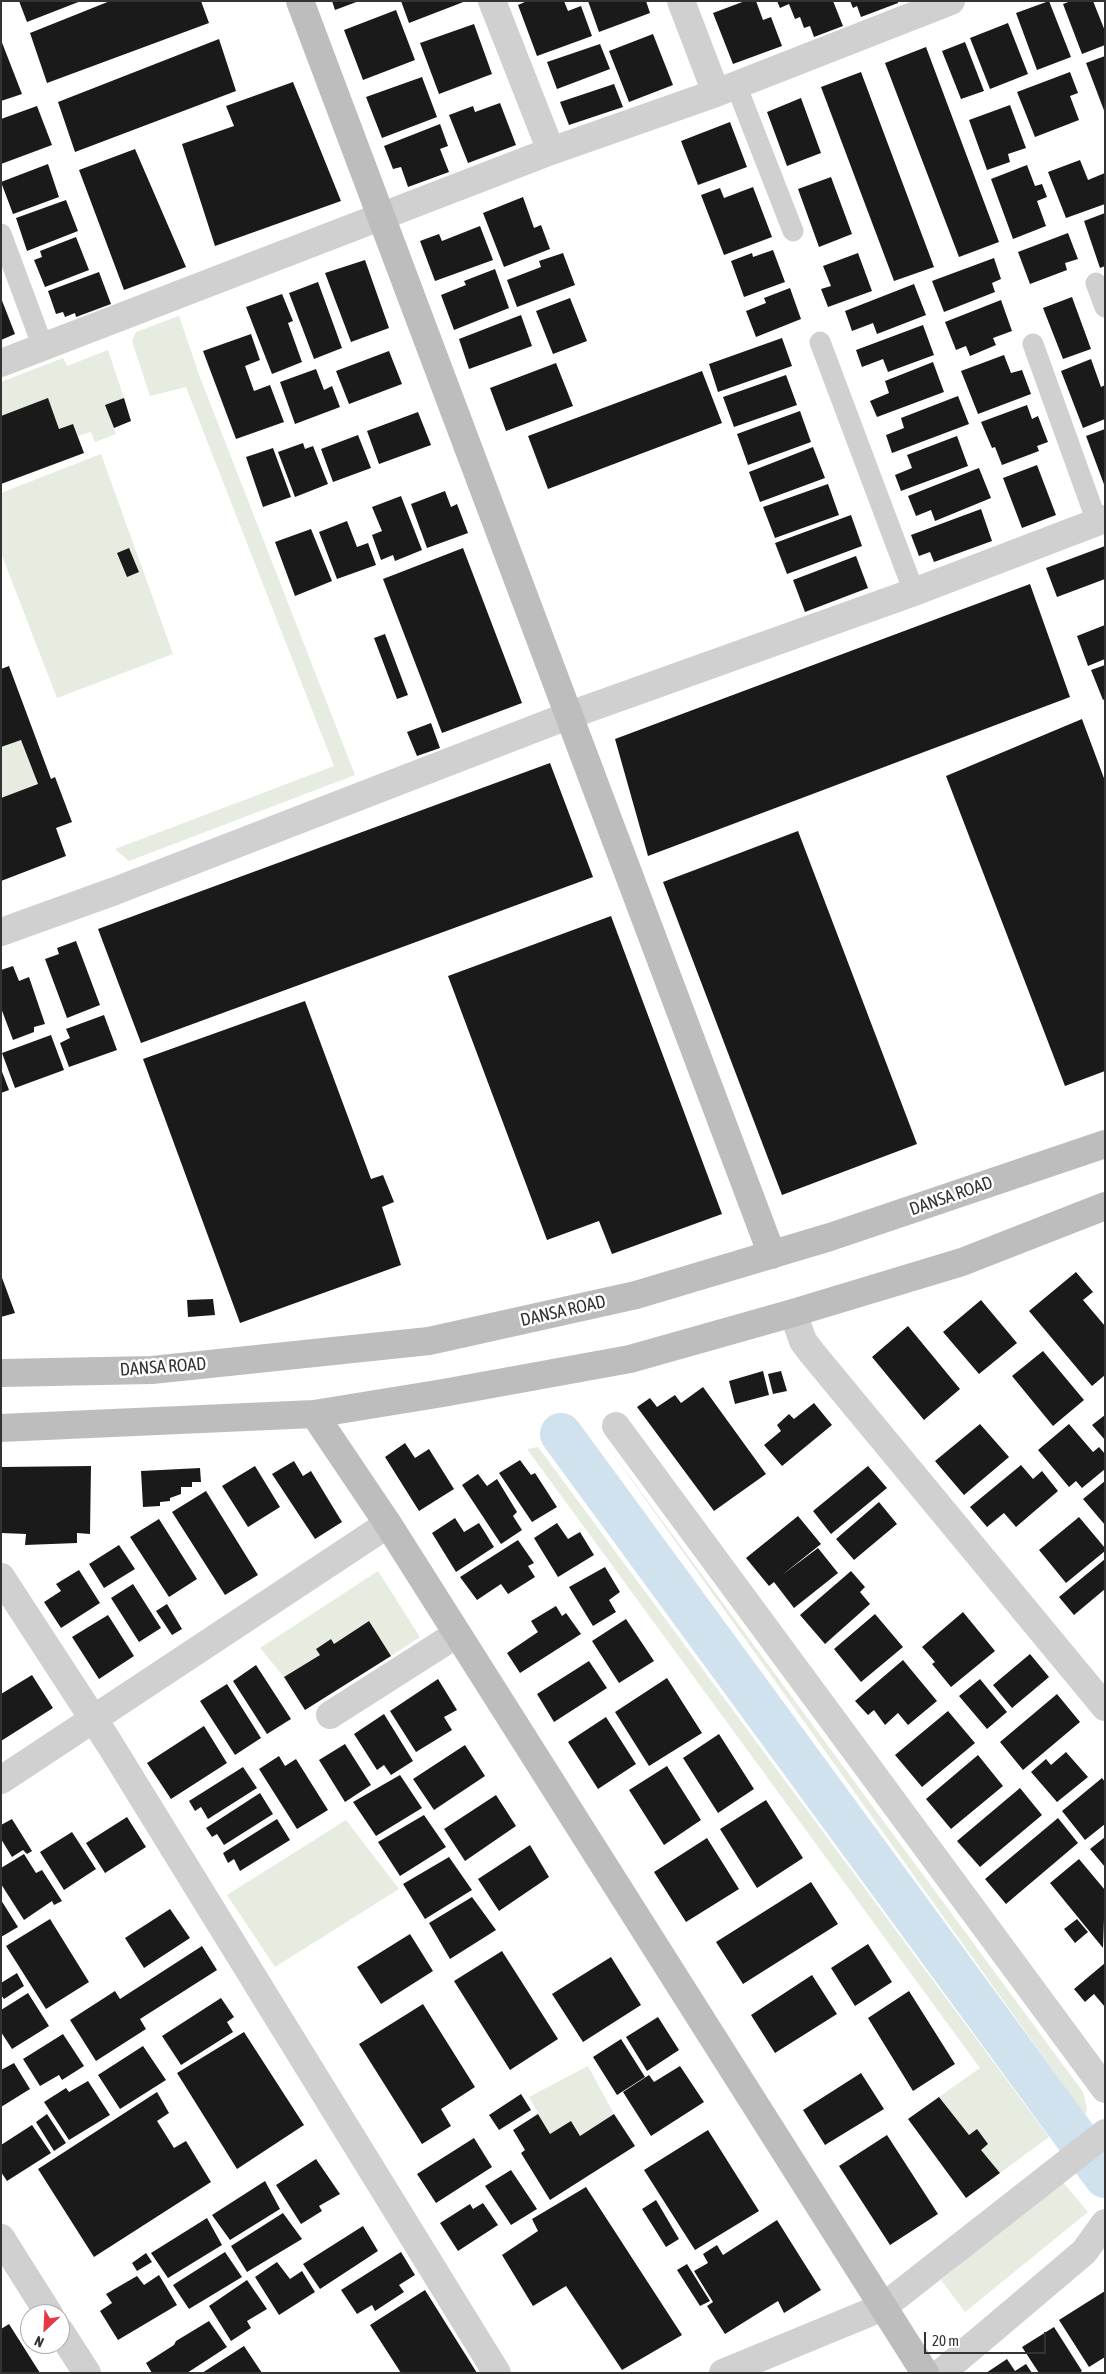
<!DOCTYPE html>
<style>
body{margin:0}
#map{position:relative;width:1106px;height:2374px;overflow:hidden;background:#fff;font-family:"Asap Condensed",sans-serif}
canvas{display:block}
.frame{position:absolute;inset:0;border:2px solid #333;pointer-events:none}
.north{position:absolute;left:20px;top:2304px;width:50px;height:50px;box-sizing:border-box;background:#fff;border:1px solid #adadad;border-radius:50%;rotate:205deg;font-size:14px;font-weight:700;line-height:20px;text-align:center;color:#333}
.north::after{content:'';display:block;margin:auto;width:18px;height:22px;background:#e63946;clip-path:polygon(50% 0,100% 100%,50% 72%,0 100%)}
.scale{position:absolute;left:924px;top:2332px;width:122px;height:22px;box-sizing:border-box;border:2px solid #333;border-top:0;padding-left:6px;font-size:15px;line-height:18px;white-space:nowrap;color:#333;-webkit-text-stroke:4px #fff;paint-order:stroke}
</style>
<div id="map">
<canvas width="1106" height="2374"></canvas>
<div class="frame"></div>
<div class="north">N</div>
<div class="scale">20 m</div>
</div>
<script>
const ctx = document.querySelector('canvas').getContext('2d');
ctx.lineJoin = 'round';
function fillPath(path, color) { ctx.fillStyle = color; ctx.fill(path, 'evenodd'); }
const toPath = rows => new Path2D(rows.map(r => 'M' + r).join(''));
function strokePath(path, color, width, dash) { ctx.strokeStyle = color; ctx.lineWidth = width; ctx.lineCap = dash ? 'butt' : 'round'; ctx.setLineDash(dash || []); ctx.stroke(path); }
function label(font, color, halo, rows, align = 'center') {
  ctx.font = font + ' "Asap Condensed",sans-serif'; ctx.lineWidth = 5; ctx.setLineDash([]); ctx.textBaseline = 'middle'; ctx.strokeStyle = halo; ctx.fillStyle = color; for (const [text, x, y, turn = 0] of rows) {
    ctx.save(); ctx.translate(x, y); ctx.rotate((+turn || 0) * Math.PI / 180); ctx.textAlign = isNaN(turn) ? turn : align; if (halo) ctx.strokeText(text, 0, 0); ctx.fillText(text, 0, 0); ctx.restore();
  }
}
const green = toPath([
 [179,316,201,380,355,775,129,861,115,849,334,766,186,387,150,396,132,341,136,332],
 [108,350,124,398,105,405,116,434,95,442,91,432,78,436,73,424,59,429,48,399,1,416,1,382,63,358,67,366],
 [101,454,173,654,57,698,1,553,1,493],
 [21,740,38,784,1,798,1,747],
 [605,1443,1083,2092,1087,2109,1085,2115],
 [538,1447,1049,2137,1000,2173,981,2150,988,2144,977,2129,969,2135,939,2097,980,2068,527,1449],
 [378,1571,420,1637,391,1656,369,1621,334,1644,331,1639,316,1649,320,1655,284,1677,260,1648],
 [346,1820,399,1889,275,1967,227,1895],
 [588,2066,614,2114,580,2136,571,2121,550,2134,529,2097],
 [1061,2180,1088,2212,965,2312,941,2280]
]);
const canal = toPath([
 [561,1434,1105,2177]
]);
const building = toPath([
 [19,1,81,1,27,22],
 [110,1,201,1,209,23,47,83,30,33],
 [332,1,359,1,335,10],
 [401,1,466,1,409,23],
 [527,1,564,1,568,11,581,6,592,36,537,56,518,5],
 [588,1,646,1,650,13,599,32],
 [745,1,756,1,763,20,771,17,782,46,733,64,713,13],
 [777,1,833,1,843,26,814,37,810,26,804,28,800,17,795,19,789,4,780,8],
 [850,1,898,1,898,3,861,17,857,6,853,8],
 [1049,1,1071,57,1037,70,1016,13],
 [1071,1,1093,1,1105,31,1105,45,1082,54,1063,4],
 [396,10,415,60,363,80,344,30],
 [1008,23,1028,74,990,89,970,38],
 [474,24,492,74,439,94,420,43],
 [653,34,673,85,629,102,609,51],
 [219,39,236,91,75,152,58,102],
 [1,40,22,94,1,101],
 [965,42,984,91,961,99,942,51],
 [600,44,610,69,557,89,547,62],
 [926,47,999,242,959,257,885,63],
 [1105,56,1105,113,1086,63],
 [861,72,934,267,894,281,821,87],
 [1070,72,1078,93,1070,96,1079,120,1035,137,1017,92],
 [422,77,437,117,382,138,366,97],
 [293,82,341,201,215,246,182,144,234,126,226,106],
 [614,84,623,107,569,125,560,102],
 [801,98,821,153,787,166,767,112],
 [500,103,516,145,468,163,449,115,473,106,475,112],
 [1010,105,1026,148,1008,154,1010,162,987,170,969,120],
 [37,106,52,145,1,164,1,119],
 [730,122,747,167,698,185,681,141],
 [440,124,448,146,440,149,449,172,408,187,401,167,393,169,384,146],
 [135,149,186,267,124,290,79,170],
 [1080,160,1088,180,1105,173,1105,204,1066,218,1048,172],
 [48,164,59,197,13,214,1,182],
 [1027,165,1035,186,1042,184,1047,197,1037,201,1046,226,1013,239,991,179],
 [831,177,852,234,819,247,798,189],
 [753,187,772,237,724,255,701,195,720,188,724,198],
 [523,197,534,228,541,225,550,249,504,267,483,213],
 [66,200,78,231,27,251,16,218],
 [1105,213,1105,266,1100,268,1084,221],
 [480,226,493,260,435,281,420,241,439,234,442,241],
 [1068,233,1078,259,1065,263,1067,270,1030,284,1018,252],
 [76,237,89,270,45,287,34,260,42,257,40,251],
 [773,250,785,282,744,297,731,261,752,253,753,257],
 [563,253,575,285,517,307,507,280,541,267,539,261],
 [858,253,872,291,828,307,821,289,831,286,823,266],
 [994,258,1001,279,992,283,995,292,944,312,932,281],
 [365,260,389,328,351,342,325,273],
 [495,269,509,308,454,330,441,295,466,285,464,281],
 [99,272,111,304,76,317,75,313,65,317,63,312,56,314,48,291],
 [318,282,342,348,314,359,289,293],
 [914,284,926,315,877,334,873,323,852,331,845,311],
 [790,288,801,319,756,337,746,311,766,303,764,298],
 [282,294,293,321,288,323,302,362,272,374,246,307],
 [1072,297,1091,349,1063,359,1043,308],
 [1,298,15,334,1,340],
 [570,298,587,341,553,354,536,311],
 [1001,300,1012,331,993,338,996,345,970,356,966,346,956,350,945,322],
 [521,315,532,346,469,369,459,339],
 [923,325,934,355,888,372,883,359,862,367,856,350],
 [251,334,260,360,245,366,254,391,270,385,284,422,236,439,203,351],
 [782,338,792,366,718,392,709,364],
 [389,351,402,384,349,404,336,371],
 [1004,355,1011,373,1022,370,1031,394,978,414,961,371],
 [1091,359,1101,387,1105,385,1105,419,1083,428,1061,371],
 [933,362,944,392,877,417,870,401,889,393,885,381],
 [556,363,573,406,506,431,490,388],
 [316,369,324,390,332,386,340,407,295,424,280,382],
 [702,371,722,423,548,489,528,436],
 [786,375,797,405,734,427,723,397],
 [958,396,969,424,892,453,886,435,904,428,901,418],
 [48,398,59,429,73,424,84,453,1,484,1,416],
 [124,398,131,421,114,428,105,405],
 [1027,405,1032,419,1038,416,1048,442,1037,446,1039,451,1002,465,995,447,992,448,981,422],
 [800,411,811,442,748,465,737,434],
 [418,412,431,445,379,464,367,431],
 [1105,429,1105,487,1086,436],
 [358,435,371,468,333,482,321,449],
 [957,436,968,466,901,491,895,475,912,468,907,455],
 [303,443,305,449,313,446,328,484,295,497,278,452],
 [813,447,825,478,760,502,749,472],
 [273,448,291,497,263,507,246,457],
 [1037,465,1056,515,1022,528,1003,478],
 [979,468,991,498,935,521,931,510,916,516,908,496],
 [828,484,839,515,775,538,763,507],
 [445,491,451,507,457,504,468,533,427,548,411,504],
 [401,496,422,550,395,561,393,555,381,560,372,535,382,531,372,507],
 [981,509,992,541,934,562,930,552,919,556,911,535],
 [851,515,862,546,787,574,775,543],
 [347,521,357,547,368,543,376,565,337,579,319,532],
 [311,529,332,581,295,596,275,542],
 [1105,546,1105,579,1057,597,1046,568],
 [129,548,139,572,127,577,117,553],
 [463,548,522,703,442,733,383,579],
 [856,556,868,588,805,612,793,580],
 [1030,584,1070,697,648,856,615,739],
 [1105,625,1105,659,1088,666,1077,636],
 [385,634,408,695,397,699,374,638],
 [1105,665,1105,699,1103,700,1091,670],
 [9,666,51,779,55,777,72,822,56,828,66,856,1,881,1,798,38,784,21,740,1,747,1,669],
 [1082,719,1105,781,1105,1071,1065,1086,946,776],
 [431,723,440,748,417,756,407,732],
 [550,763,593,877,141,1043,98,929],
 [798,831,917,1144,782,1195,663,882],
 [611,916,722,1214,612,1254,599,1221,547,1240,448,976],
 [76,941,100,1005,67,1018,45,959,59,954,57,948],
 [13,966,19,981,29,977,45,1024,34,1027,34,1032,13,1040,1,1008,1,970],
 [305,1001,371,1179,383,1175,394,1202,382,1207,401,1265,240,1323,143,1059],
 [104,1015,117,1050,69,1067,60,1043,70,1038,66,1029],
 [51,1035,64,1070,15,1088,2,1053],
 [1,1069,9,1090,1,1093],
 [1076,1272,1093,1292,1083,1300,1105,1326,1105,1375,1092,1386,1029,1311],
 [1,1275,15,1313,1,1317],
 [213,1299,215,1315,188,1317,187,1300],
 [981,1300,1017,1343,979,1374,943,1332],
 [908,1326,960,1389,924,1420,872,1357],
 [1043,1351,1084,1400,1053,1426,1012,1376],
 [763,1371,769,1395,735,1404,729,1381],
 [781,1371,787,1391,773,1394,768,1374],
 [703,1387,766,1474,714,1511,637,1407,650,1398,657,1407,675,1395,681,1403],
 [814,1403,832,1425,782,1466,764,1445,781,1431,777,1425,789,1414,794,1419],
 [1105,1415,1105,1440,1092,1425],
 [980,1424,1009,1457,964,1495,935,1461],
 [1069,1424,1093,1452,1099,1447,1105,1454,1105,1469,1082,1488,1076,1481,1069,1487,1038,1450],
 [405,1443,415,1458,429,1449,454,1489,419,1511,385,1457],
 [520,1460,531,1475,535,1473,557,1507,532,1522,499,1473],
 [294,1461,303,1476,311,1471,342,1522,315,1539,272,1474],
 [1021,1465,1033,1479,1042,1471,1058,1491,1016,1527,1004,1513,987,1527,970,1507],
 [91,1466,90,1534,77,1533,77,1543,25,1545,26,1534,1,1533,1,1467],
 [255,1466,280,1507,248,1527,222,1486],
 [868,1466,887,1488,831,1534,813,1511],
 [200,1468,201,1482,192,1482,192,1487,181,1487,181,1494,170,1498,170,1501,160,1502,160,1506,143,1507,141,1471],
 [478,1474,487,1486,497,1479,517,1512,513,1516,522,1530,501,1544,462,1485],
 [1105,1481,1105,1525,1083,1499],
 [206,1491,258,1575,225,1595,172,1512],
 [879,1502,897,1524,854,1560,836,1539],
 [798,1516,821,1544,782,1575,818,1548,838,1573,794,1608,774,1582,769,1586,746,1558],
 [1079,1517,1105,1548,1105,1551,1066,1583,1039,1550],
 [455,1518,464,1532,479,1523,494,1547,456,1572,432,1533],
 [159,1519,197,1579,169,1597,130,1537],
 [557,1523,568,1539,580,1532,594,1555,558,1577,534,1538],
 [518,1540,534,1563,528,1566,535,1577,508,1594,501,1584,477,1600,460,1577],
 [119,1545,135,1569,104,1588,89,1564],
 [1105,1559,1105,1589,1074,1615,1059,1597],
 [605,1567,620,1592,609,1600,616,1612,593,1626,569,1587],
 [79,1570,100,1603,61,1628,44,1602,61,1591,56,1584],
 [851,1571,865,1587,860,1592,870,1604,825,1644,800,1615],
 [133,1584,161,1628,139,1642,111,1598],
 [167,1604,182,1629,172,1635,156,1611],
 [556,1606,562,1616,566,1613,581,1634,520,1673,507,1653,538,1632,531,1621],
 [963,1612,995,1651,951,1687,932,1664,935,1662,922,1647],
 [875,1614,903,1647,861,1682,834,1649],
 [108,1615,134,1656,99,1679,72,1637],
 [626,1619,654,1661,619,1683,592,1641],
 [369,1621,391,1656,305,1710,284,1677,320,1655,316,1649,331,1639,334,1644],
 [1030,1654,1049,1677,1012,1708,993,1685],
 [903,1660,937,1701,908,1725,898,1713,885,1725,874,1710,868,1715,855,1701],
 [589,1661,607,1688,554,1722,537,1694],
 [256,1665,291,1719,267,1734,233,1681],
 [32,1675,53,1708,1,1741,1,1694],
 [667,1678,702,1733,649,1766,615,1712],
 [438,1679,457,1710,444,1717,452,1730,416,1752,390,1711],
 [980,1679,1007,1712,987,1729,959,1696],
 [227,1684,261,1738,235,1755,200,1701],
 [1057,1694,1080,1722,1023,1770,1000,1742],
 [948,1711,975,1743,922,1787,895,1755],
 [384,1714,413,1761,391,1775,384,1765,377,1770,354,1734],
 [606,1717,636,1764,598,1789,568,1742],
 [204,1726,227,1763,171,1799,147,1763],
 [719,1734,754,1789,718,1813,683,1758],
 [345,1744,371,1785,345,1802,319,1760],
 [465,1745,485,1776,434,1810,413,1779],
 [1066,1752,1088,1777,1057,1802,1031,1772,1046,1759,1051,1765],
 [978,1755,1003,1786,951,1829,926,1799],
 [279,1756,285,1766,296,1759,328,1810,297,1829,259,1769],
 [667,1766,701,1820,664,1845,629,1790],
 [243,1767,257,1788,208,1819,201,1807,195,1811,189,1801],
 [400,1775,422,1808,376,1836,353,1802],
 [1102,1778,1105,1782,1105,1824,1085,1840,1062,1811],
 [1020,1788,1042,1815,980,1867,957,1841],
 [260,1793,273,1814,224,1845,217,1834,212,1837,206,1828],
 [496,1795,516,1826,465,1861,444,1829],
 [766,1800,803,1858,757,1888,720,1829],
 [424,1815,446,1847,400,1876,378,1842],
 [127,1817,146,1847,105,1873,86,1843],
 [1058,1818,1078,1843,1006,1904,985,1879],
 [12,1819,32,1851,27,1854,23,1850,12,1857,1,1839,1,1825],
 [277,1819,290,1840,240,1871,234,1859,228,1863,223,1853],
 [72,1832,96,1869,64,1890,40,1852],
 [1105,1837,1105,1867,1090,1849],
 [707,1838,739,1889,686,1922,654,1872],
 [530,1845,549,1877,499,1911,478,1879],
 [24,1854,36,1873,42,1870,62,1901,54,1905,52,1901,24,1920,1,1884,1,1868],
 [449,1857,472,1890,425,1919,403,1884],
 [1079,1859,1105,1890,1103,1948,1050,1883],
 [811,1882,838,1924,743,1984,716,1942],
 [472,1897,496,1930,450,1959,429,1923],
 [1,1900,18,1927,1,1937],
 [170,1909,190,1938,144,1968,125,1938],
 [50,1919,89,1982,46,2009,6,1946],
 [1077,1919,1088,1932,1075,1943,1064,1929],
 [410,1934,433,1971,381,2004,357,1967],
 [868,1944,892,1982,855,2006,831,1968],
 [202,1946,217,1970,140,2019,146,2029,96,2061,70,2020,115,1991,120,1999],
 [502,1951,558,2039,510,2070,454,1981],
 [611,1957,641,2005,583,2042,552,1994],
 [1105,1963,1105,2007,1094,1994,1085,2002,1074,1989],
 [17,1973,24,1986,4,1999,1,1995,1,1983],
 [812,1975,837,2014,775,2053,751,2015],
 [909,1991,955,2064,913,2091,868,2018],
 [28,1993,49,2026,12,2049,1,2032,1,2010],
 [221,1998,234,2017,227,2022,233,2032,181,2065,162,2036],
 [423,2004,475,2087,441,2109,451,2126,422,2144,359,2044],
 [658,2017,679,2050,647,2071,626,2037],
 [244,2032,304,2125,237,2169,177,2073],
 [63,2034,84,2066,62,2080,59,2075,40,2086,23,2059],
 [621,2039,645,2077,617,2095,593,2057],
 [143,2046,166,2080,120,2109,98,2075],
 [14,2063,30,2089,1,2107,1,2070],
 [680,2066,704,2102,651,2136,623,2092,649,2075,654,2082],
 [861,2073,884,2109,825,2145,803,2110],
 [88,2081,110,2115,69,2140,44,2102,66,2088,69,2092],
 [157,2092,169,2113,157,2121,174,2148,186,2141,211,2182,94,2257,38,2169],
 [521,2094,531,2110,499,2130,489,2115],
 [939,2097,969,2135,977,2129,988,2144,981,2150,1000,2173,966,2198,908,2119],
 [47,2114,66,2143,54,2151,36,2122],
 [538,2114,550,2134,571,2121,580,2136,614,2114,635,2146,550,2200,521,2153,525,2150,513,2130],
 [32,2125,51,2153,7,2181,1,2172,1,2145],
 [708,2130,759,2211,695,2250,644,2170],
 [887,2135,938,2214,890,2245,839,2166],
 [474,2138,492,2167,436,2203,417,2174],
 [316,2159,340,2194,319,2206,322,2211,301,2224,276,2185],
 [511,2170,537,2209,511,2225,485,2186],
 [265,2181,280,2209,230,2240,212,2215],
 [586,2187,682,2335,622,2370,566,2286,533,2306,502,2255,538,2231,532,2219],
 [656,2200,679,2239,666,2247,642,2209],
 [483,2203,498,2225,458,2251,440,2223,470,2204,473,2209],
 [283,2213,302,2239,247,2272,231,2246],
 [207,2218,222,2245,168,2278,151,2253],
 [777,2220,821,2290,784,2313,778,2301,725,2334,707,2306,713,2302,694,2271,708,2263,703,2254,717,2245,723,2255],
 [363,2226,378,2251,320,2289,303,2264],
 [225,2252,242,2277,189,2309,173,2285],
 [401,2252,415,2275,399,2285,404,2292,375,2311,372,2305,357,2314,341,2290],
 [146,2253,152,2262,137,2271,132,2263],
 [277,2262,290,2279,302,2271,315,2292,279,2315,255,2277],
 [687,2264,710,2301,700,2306,677,2270],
 [159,2275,177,2305,118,2340,100,2311,112,2303,106,2294,137,2276,144,2285],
 [247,2280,267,2309,247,2321,251,2328,231,2341,209,2306],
 [425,2290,477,2373,401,2373,370,2325],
 [1105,2291,1105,2357,1089,2367,1059,2320],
 [209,2321,227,2347,187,2373,152,2373,146,2363,174,2345,176,2341],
 [9,2324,40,2373,1,2373,1,2329],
 [1054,2327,1082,2371,1079,2373,1039,2373,1022,2347],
 [244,2346,262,2373,202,2373],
 [1007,2359,1015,2371,1026,2364,1032,2373,986,2373]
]);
const lane = toPath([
 [736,85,793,231],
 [1,234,43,347],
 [1096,283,1105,307],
 [820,342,914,592],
 [1033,344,1097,522]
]);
const street = toPath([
 [492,1,551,151],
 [681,1,716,93],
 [1,363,551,151,716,93,951,1],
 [1,932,115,891,570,715,914,592,1105,519],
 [793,1313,803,1341,812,1353,1105,1707],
 [616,1426,1105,2089],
 [1,1577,109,1743,497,2373],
 [330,1715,457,1634],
 [1,1780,388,1524],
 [1,2238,49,2314],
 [60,2331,87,2373],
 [723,2373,883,2307,1105,2133],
 [941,2373,1084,2252,1105,2223]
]);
const secondary = toPath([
 [300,1,772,1255],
 [1,1373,152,1370,429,1341,636,1295,830,1237,1105,1144],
 [314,1414,388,1524,925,2373],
 [1,1428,314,1414,443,1393,630,1359,793,1313,962,1262,1105,1206]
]);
const streetNames = [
 ["DANSA ROAD",951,1196,-19],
 ["DANSA ROAD",563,1311,-13],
 ["DANSA ROAD",163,1367,-4]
];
fillPath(green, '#e6ecdf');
strokePath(canal, '#cfe2ee', 42);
fillPath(building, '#1a1a1a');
strokePath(lane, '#d0d0d0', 21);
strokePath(street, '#d0d0d0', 28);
strokePath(secondary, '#bdbdbd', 28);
label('18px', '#333', '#fff', streetNames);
</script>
